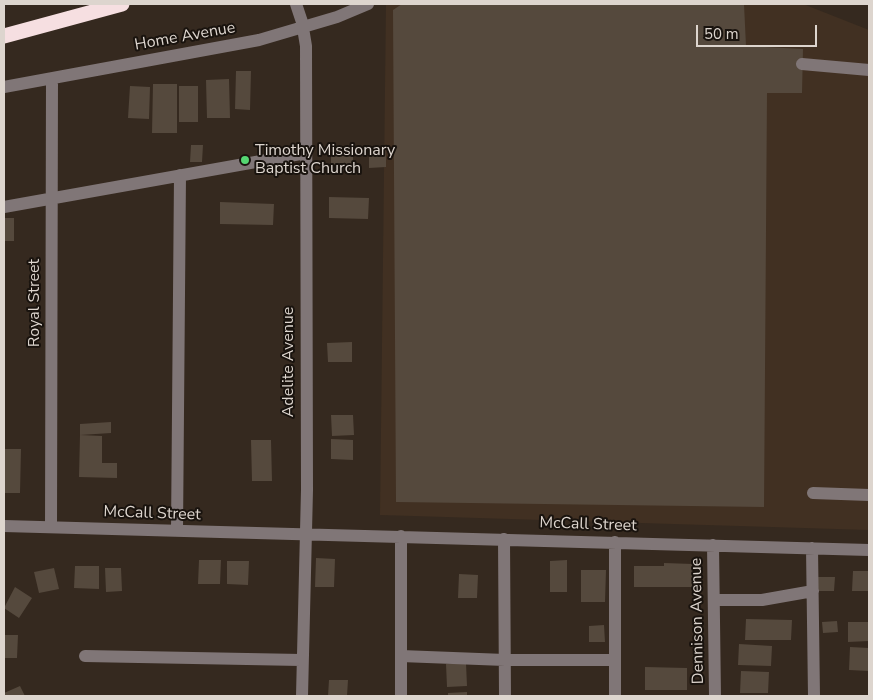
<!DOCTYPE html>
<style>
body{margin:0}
#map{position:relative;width:873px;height:700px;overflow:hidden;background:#35291f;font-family:"Nunito Sans",sans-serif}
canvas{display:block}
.frame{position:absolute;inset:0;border:5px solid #ddd5ce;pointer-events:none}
.scale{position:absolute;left:696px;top:25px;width:121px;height:22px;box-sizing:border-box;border:2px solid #ddd5ce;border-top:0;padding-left:6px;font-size:15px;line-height:18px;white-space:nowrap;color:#ddd5ce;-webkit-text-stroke:4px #19130e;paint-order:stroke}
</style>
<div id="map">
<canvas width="873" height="700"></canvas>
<div class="frame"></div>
<div class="scale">50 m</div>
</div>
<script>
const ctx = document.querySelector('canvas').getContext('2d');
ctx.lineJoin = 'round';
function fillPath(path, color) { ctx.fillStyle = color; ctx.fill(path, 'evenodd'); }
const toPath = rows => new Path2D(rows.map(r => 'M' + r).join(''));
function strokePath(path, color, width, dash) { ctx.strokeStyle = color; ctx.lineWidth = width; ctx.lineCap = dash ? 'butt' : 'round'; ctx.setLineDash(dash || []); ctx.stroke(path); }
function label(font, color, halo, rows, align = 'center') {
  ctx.font = font + ' "Nunito Sans",sans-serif'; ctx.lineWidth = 4; ctx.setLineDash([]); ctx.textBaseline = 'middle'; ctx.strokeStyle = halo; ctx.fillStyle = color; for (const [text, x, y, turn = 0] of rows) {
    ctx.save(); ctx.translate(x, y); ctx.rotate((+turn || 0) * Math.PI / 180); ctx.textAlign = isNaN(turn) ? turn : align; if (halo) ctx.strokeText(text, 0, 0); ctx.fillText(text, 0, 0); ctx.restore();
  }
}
const built = toPath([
 [386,4,803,4,869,30,869,530,380,515]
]);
const building = toPath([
 [402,4,744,4,746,46,803,49,802,93,767,93,764,507,396,502,393,10],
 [236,71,251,71,250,110,235,109],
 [229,79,230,118,207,118,206,80],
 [153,84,177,84,177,133,152,133],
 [130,86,150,87,149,119,128,118],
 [179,86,198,86,198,122,179,122],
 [191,145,203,145,202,162,190,162],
 [331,149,353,150,353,171,331,171],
 [386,149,386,167,369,168,369,150],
 [329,197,369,198,368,219,329,218],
 [220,202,274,204,273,225,220,224],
 [4,218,14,218,14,241,4,241],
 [352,342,352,362,328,362,327,343],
 [331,415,353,415,354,435,332,436],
 [111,422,111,433,80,435,80,424],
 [80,435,102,436,102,463,117,463,117,478,79,477],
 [331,439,353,440,353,460,331,459],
 [251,440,271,440,272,481,252,481],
 [4,449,21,449,20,493,4,493],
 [316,558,335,559,334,587,315,587],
 [199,560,221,560,220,584,198,584],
 [567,560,567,592,550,592,550,561],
 [227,561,249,561,248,585,227,584],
 [664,563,693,564,693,587,634,587,634,566,664,566],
 [75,566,99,566,99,589,74,588],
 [54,568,59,589,39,593,34,572],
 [105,568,121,568,122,591,106,592],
 [581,570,606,570,605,602,581,602],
 [853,571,869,571,869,591,852,591],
 [459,574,478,575,477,598,458,598],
 [818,577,835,577,834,591,818,591],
 [15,587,32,598,19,618,4,608],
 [746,619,792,620,791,640,745,640],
 [837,621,838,632,823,633,822,622],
 [848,622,869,622,869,641,848,642],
 [604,625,605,642,589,642,589,626],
 [4,635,18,635,17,658,4,658],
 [739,644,772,646,771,666,738,665],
 [850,647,869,648,869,671,849,670],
 [466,663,467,686,447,687,446,664],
 [645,667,687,668,687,690,645,690],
 [741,671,769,672,768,693,740,693],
 [329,680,348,680,347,696,328,696],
 [20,686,25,696,4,696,4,693],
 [467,692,467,696,448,696,448,693]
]);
const minor = toPath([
 [296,4,302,22,306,46,307,490,302,696],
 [802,64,869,70],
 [4,87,259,40,337,17,368,4],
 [4,207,306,153],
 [813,493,869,495],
 [4,526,869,550],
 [51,527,52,78],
 [177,531,180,175],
 [401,536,401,696],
 [504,539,505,696],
 [713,545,715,696],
 [812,548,814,696],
 [714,600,762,600,813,591],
 [85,656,301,660],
 [401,656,505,660,615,660],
 [615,696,615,542]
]);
const highway = toPath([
 [4,36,122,4]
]);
const markers = [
 [245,160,5,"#55d672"]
];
const streetNames = [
 ["Home Avenue",185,37,-10],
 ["Royal Street",35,303,-90],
 ["Adelite Avenue",289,362,-90],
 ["McCall Street",152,514,2],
 ["McCall Street",588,525,2],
 ["Dennison Avenue",698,621,-91]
];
const poiNames = [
 ["Timothy Missionary",255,151],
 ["Baptist Church",255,169]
];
fillPath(built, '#413022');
fillPath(building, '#55493d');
strokePath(minor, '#807677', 12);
strokePath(highway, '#f6dfe1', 15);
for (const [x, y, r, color] of markers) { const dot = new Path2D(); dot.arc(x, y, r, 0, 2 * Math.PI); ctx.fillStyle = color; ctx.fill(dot); strokePath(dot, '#19130e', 2); }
label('16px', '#ddd5ce', '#19130e', streetNames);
label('16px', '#ddd5ce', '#19130e', poiNames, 'left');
</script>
